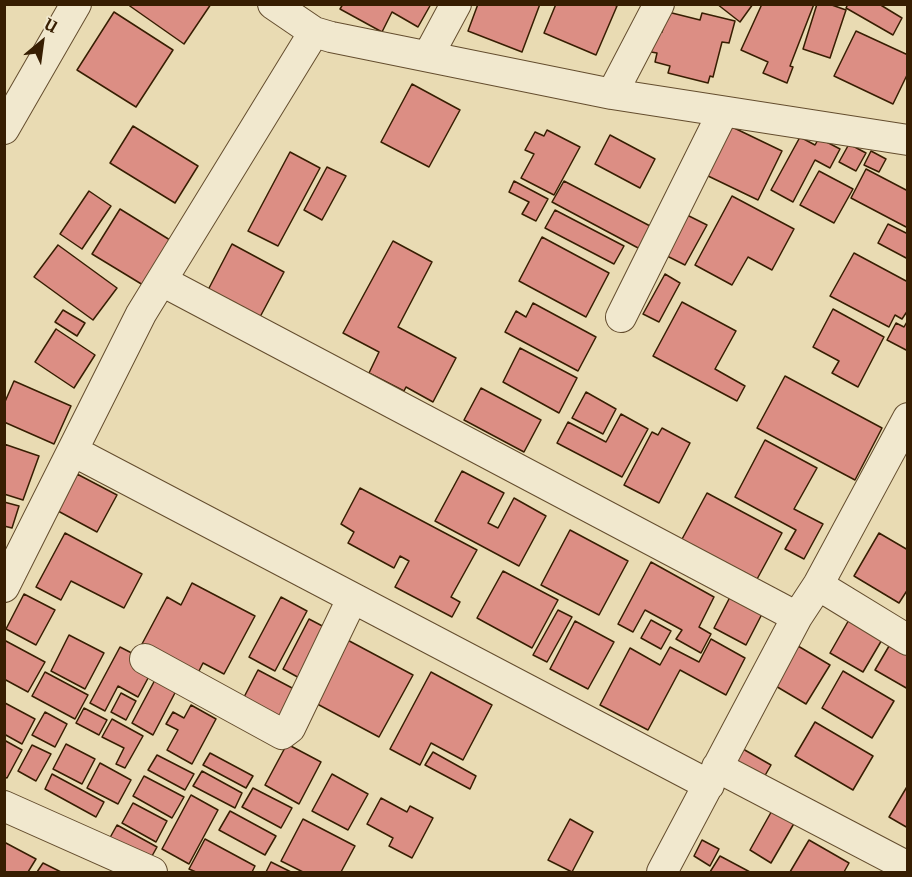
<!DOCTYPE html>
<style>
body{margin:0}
#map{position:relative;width:912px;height:877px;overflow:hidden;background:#e9dbb3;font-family:"IM FELL French Canon",serif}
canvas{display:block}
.frame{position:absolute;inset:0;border:6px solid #371e02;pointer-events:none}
.north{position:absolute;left:12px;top:12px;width:60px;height:60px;-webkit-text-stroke:4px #f1e8ce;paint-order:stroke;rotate:29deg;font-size:16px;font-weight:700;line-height:24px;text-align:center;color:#371e02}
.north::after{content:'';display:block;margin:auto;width:21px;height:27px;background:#371e02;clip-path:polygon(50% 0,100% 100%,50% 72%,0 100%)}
</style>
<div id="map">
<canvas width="912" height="877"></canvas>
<div class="frame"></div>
<div class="north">U</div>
</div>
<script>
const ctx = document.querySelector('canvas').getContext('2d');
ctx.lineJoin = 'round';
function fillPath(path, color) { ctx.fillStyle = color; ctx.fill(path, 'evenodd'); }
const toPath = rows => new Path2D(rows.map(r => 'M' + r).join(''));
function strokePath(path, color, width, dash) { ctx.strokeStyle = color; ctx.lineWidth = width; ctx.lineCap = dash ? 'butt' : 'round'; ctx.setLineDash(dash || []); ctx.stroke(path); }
const building = toPath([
 [127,4,211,4,184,44,127,4],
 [343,4,431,4,418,27,392,12,382,32,340,9,343,4],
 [478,4,540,4,522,52,468,31,478,4],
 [556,4,612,4,617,6,596,55,544,33,556,4],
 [717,4,753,4,740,22,717,4],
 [762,4,814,4,790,66,793,67,787,83,763,73,768,62,741,50,762,4],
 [817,4,829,4,846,10,830,58,803,49,817,4],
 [848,4,879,4,902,18,893,35,846,8,848,4],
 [114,12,173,50,136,107,77,70,114,12],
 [668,12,700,20,702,13,735,21,729,43,722,42,713,77,710,76,708,83,668,73,670,66,655,62,657,53,651,52,656,30,662,32,668,12],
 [856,31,908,55,908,73,893,104,834,76,856,31],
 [412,84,460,110,429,167,381,142,412,84],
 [133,126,198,166,175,203,110,163,133,126],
 [730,126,782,151,758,200,706,175,730,126],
 [547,130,580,147,554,195,521,178,534,154,525,150,535,132,544,136,547,130],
 [610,135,655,159,640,188,595,164,610,135],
 [800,137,815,145,819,138,840,149,830,168,815,160,793,202,771,190,800,137],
 [849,144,866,153,856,171,839,162,849,144],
 [871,151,886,159,879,172,864,165,871,151],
 [290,152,320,168,278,246,248,231,290,152],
 [327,167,346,176,322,220,304,210,327,167],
 [866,169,908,191,908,228,851,198,866,169],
 [819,171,853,189,834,223,800,205,819,171],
 [514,181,548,199,536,221,522,214,529,202,509,192,514,181],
 [564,181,652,227,640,249,552,202,564,181],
 [89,191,111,206,82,249,60,234,89,191],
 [732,196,794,229,772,270,748,257,732,285,695,265,732,196],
 [120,209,170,240,143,285,92,254,120,209],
 [555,210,624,246,614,264,545,228,555,210],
 [687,215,707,225,685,265,665,255,687,215],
 [888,224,908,234,908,259,878,243,888,224],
 [542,237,609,273,586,317,519,281,542,237],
 [393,241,432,262,398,327,456,358,433,402,406,387,404,391,369,373,379,352,343,333,393,241],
 [232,244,284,272,260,317,208,290,232,244],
 [58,245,117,288,93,320,34,277,58,245],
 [854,253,908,282,908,310,902,319,895,315,889,327,830,296,854,253],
 [665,274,680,283,659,322,643,314,665,274],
 [682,302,736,331,715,369,745,386,737,401,653,356,682,302],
 [533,303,596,337,578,371,505,332,516,311,526,317,533,303],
 [833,309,884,337,858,387,832,373,839,361,813,347,833,309],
 [63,310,85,323,77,336,55,322,63,310],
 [908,320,908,351,887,340,896,323,904,327,908,320],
 [56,329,95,355,74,388,35,362,56,329],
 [520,348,577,378,559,413,503,382,520,348],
 [785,376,882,428,855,480,757,428,785,376],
 [14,381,71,406,54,444,4,422,4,404,14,381],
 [481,388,541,420,524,452,464,420,481,388],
 [586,392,616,409,603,434,572,418,586,392],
 [621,414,648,429,622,477,557,443,568,422,606,442,621,414],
 [662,428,690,443,659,503,624,485,652,432,658,435,662,428],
 [765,440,817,468,794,509,823,524,804,559,785,549,796,530,735,497,765,440],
 [4,444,39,456,23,500,4,494,4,444],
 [462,471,504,493,488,523,498,528,514,498,546,516,519,566,435,521,462,471],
 [77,474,117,495,97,532,58,511,77,474],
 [360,488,477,550,451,597,460,602,452,617,395,587,409,561,400,556,394,568,348,543,354,532,341,524,360,488],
 [707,493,782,533,756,581,681,541,707,493],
 [4,502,19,506,12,528,4,526,4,502],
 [570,530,628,561,599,615,541,585,570,530],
 [65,533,142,574,124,608,71,581,61,600,36,587,65,533],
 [879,533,908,550,908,589,899,603,854,576,879,533],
 [651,562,714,597,699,627,711,634,701,653,676,639,682,630,645,610,633,632,618,624,651,562],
 [503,571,558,600,532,648,477,618,503,571],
 [192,583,255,616,224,674,203,663,196,677,142,644,167,597,181,605,192,583],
 [24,594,55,610,36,645,6,629,24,594],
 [281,597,307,611,275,671,249,657,281,597],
 [730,597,762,614,746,645,714,628,730,597],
 [558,610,572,617,547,662,533,655,558,610],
 [850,618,883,638,863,672,830,653,850,618],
 [309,619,330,630,303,680,283,669,309,619],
 [651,620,671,631,661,649,641,638,651,620],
 [575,621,614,642,588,689,550,669,575,621],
 [69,635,104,653,85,689,51,671,69,635],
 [340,636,413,675,379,737,306,698,340,636],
 [711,639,745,658,726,695,680,670,648,730,600,705,630,648,660,665,670,647,699,662,711,639],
 [4,640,45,662,28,692,4,679,4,640],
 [892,641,908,651,908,689,875,670,892,641],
 [798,646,830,665,806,704,774,685,798,646],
 [120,647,155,665,138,697,118,686,105,711,90,703,120,647],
 [258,670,294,689,278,720,242,701,258,670],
 [843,671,894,701,872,738,822,708,843,671],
 [45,672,88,695,75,719,32,696,45,672],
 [431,672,492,705,463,760,431,743,420,765,390,749,431,672],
 [156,678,177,689,153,735,132,723,156,678],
 [121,693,136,701,126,720,111,712,121,693],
 [5,703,35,719,22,744,4,734,5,703],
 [191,705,216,719,192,764,167,750,178,730,166,724,173,712,184,718,191,705],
 [84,708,107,720,99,735,76,723,84,708],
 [45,712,67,724,55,747,32,735,45,712],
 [112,719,143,736,125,768,116,764,124,748,102,737,112,719],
 [815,722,873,756,853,790,795,756,815,722],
 [4,740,22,750,7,778,4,777,4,740],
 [66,744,95,759,82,784,53,769,66,744],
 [287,744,321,762,299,804,265,785,287,744],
 [32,745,51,754,36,781,18,771,32,745],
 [743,749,771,765,763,779,735,763,743,749],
 [433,752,476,776,470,789,425,765,433,752],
 [210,753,253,776,246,788,203,765,210,753],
 [157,755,194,774,185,790,148,770,157,755],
 [100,763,131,780,118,804,87,788,100,763],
 [202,771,242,793,235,808,193,786,202,771],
 [52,774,104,802,96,817,45,789,52,774],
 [332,774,368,794,348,830,312,811,332,774],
 [144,776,184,797,172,818,133,796,144,776],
 [908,785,908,828,889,817,908,785],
 [253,788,292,808,281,828,242,807,253,788],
 [191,795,218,810,189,864,162,849,191,795],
 [381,798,407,812,410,806,433,818,412,858,389,846,393,838,367,824,381,798],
 [133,803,167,821,156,842,122,823,133,803],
 [774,807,796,820,771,863,750,850,774,807],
 [230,811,276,836,265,855,219,830,230,811],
 [303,819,355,846,341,872,303,872,281,861,303,819],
 [570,819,593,832,572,872,548,860,570,819],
 [117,825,157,847,147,865,107,843,117,825],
 [205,839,255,866,252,872,196,872,189,869,205,839],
 [702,840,719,849,710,866,694,856,702,840],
 [809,840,849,863,844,872,790,872,809,840],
 [4,842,36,859,28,872,4,872,4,842],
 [720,856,750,872,710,872,720,856],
 [271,862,291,872,266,872,271,862],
 [43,863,61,872,37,872,43,863]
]);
const minor = toPath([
 [273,4,314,32,331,37,612,94,908,140],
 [428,56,456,4],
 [612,94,659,4],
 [4,129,76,4],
 [162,281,797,617],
 [621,317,723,112],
 [73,451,709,785],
 [818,585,908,640],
 [4,587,141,314,314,32],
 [145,659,282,734,290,728,352,599],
 [717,767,908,867],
 [4,806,152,872],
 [662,872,797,617,818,585,908,418]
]);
fillPath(building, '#dc8e84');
strokePath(building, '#371e02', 1.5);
strokePath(minor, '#644d2e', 32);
strokePath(minor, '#f1e8ce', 30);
</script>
